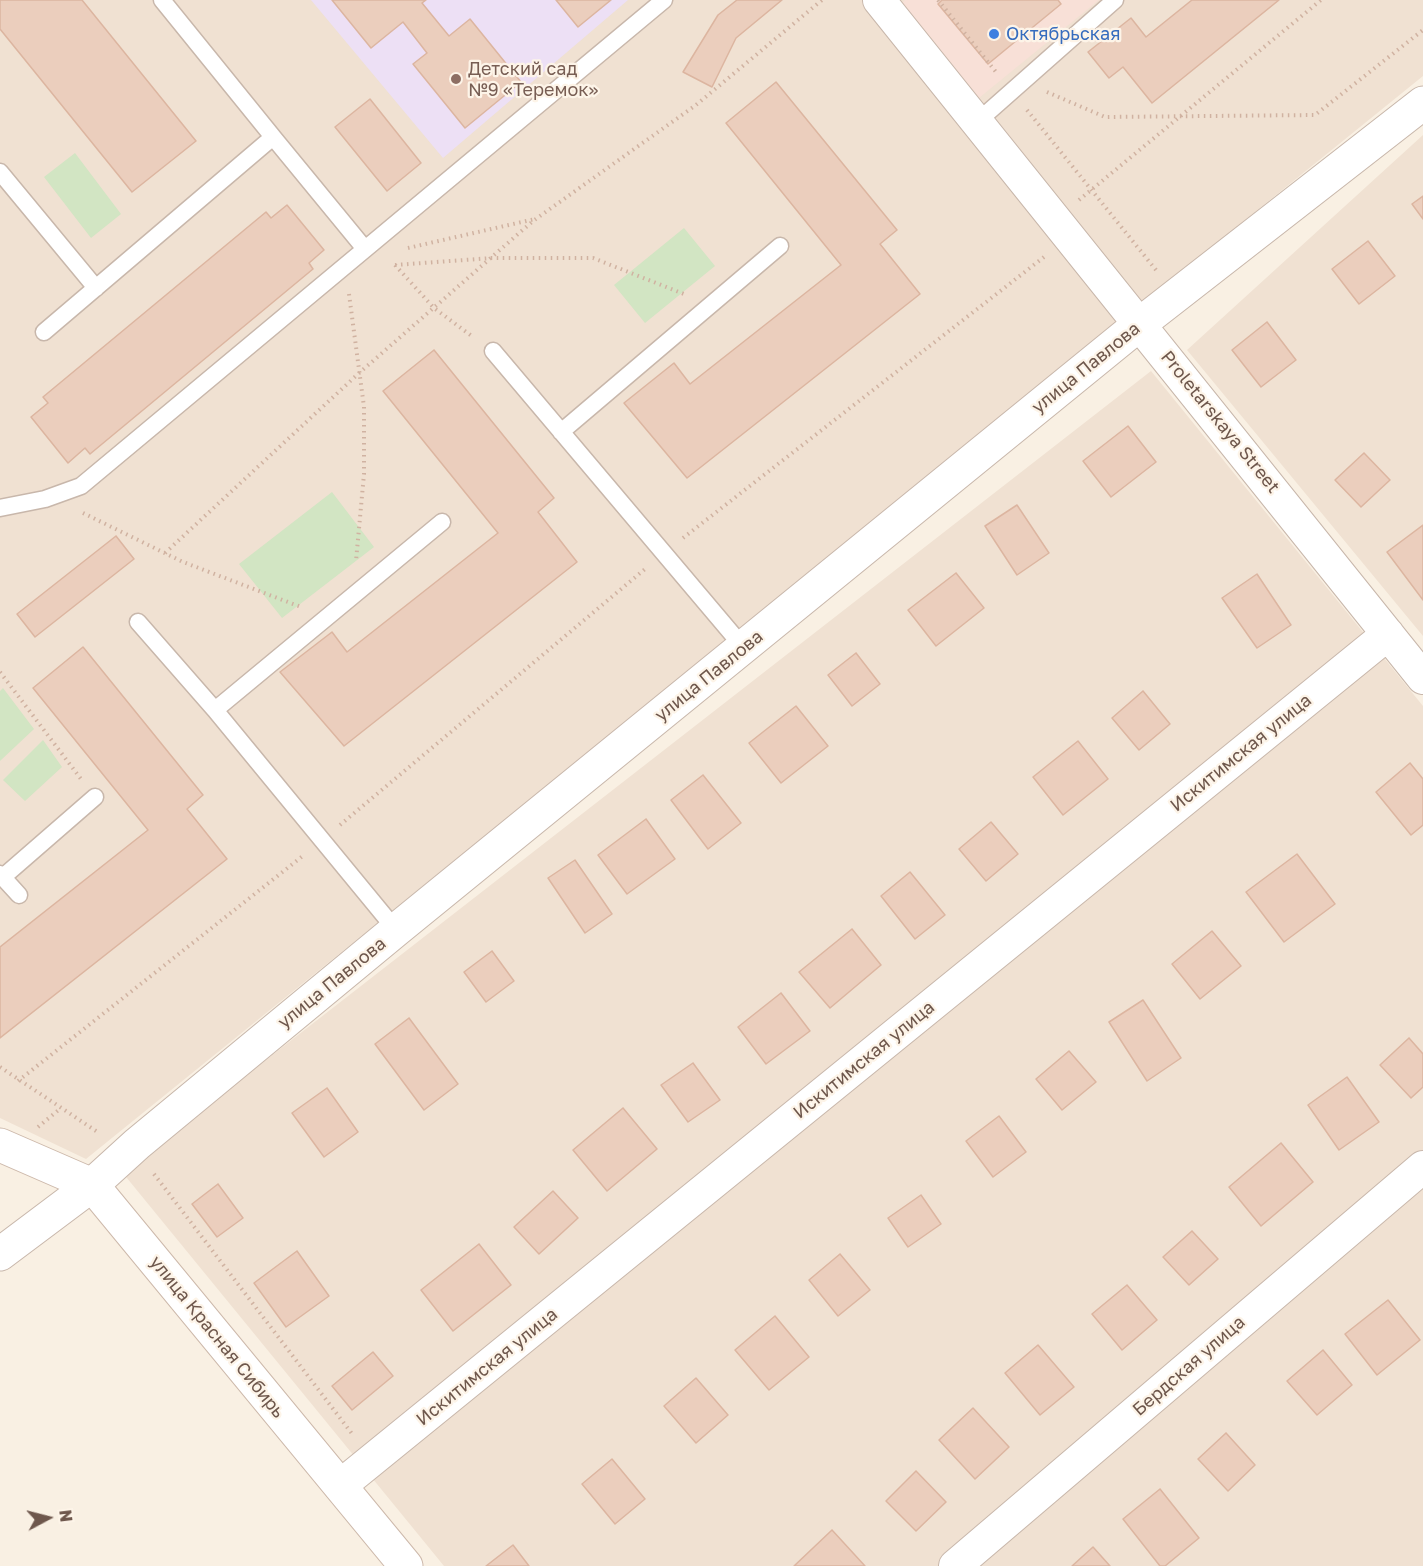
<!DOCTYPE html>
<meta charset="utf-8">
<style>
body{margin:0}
#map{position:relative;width:1423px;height:1566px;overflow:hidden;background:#f9f0e3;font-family:"Golos Text",sans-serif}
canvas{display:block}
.north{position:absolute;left:18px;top:1488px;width:60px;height:60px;-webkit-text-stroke:4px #fdf4e8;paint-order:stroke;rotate:83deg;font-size:16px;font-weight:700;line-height:24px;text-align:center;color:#6e574c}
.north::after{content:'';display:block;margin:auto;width:21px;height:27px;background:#6e574c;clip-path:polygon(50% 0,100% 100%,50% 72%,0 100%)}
</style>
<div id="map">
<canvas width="1423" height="1566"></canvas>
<div class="north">N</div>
</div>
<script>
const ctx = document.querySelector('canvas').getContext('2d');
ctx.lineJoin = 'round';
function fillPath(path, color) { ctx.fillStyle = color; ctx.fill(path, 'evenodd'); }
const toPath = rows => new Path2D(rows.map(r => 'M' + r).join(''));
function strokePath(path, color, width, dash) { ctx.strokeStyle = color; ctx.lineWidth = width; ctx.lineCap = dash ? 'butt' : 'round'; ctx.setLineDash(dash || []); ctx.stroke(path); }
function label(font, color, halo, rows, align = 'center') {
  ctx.font = font + ' "Golos Text",sans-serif'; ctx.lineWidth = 4.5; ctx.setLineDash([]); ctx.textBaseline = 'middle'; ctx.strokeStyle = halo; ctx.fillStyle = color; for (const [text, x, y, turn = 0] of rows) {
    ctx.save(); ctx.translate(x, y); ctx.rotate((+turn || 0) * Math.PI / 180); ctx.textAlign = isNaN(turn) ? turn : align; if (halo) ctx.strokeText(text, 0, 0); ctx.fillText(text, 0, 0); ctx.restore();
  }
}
const residential = toPath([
 [0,0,1423,0,1423,76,86,1159,0,1118],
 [1423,135,1423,636,1187,350],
 [1151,371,1423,706,1423,1566,444,1566,122,1172]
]);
const commercial = toPath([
 [905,0,1099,0,979,98,902,3]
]);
const education = toPath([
 [311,0,628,0,443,158]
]);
const green = toPath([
 [75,153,121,214,91,238,44,177],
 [684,228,715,266,645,323,614,285],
 [332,492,374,547,282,618,239,564],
 [3,688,34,729,0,761,0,691],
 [43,740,62,767,25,801,3,780]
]);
const building = toPath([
 [0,0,82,0,196,141,132,192,0,29,0,0],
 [332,0,426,0,422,3,449,36,470,19,521,82,465,128,413,64,427,53,403,22,371,48,332,0],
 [556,0,611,0,578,27,556,0],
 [737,0,782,0,736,38,712,87,683,72,718,15,737,0],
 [942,0,1058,0,1061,4,988,64,938,4,942,0],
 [1192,0,1279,0,1152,103,1123,67,1109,78,1088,52,1131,18,1146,37,1192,0],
 [776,82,897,230,880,244,920,294,687,478,624,403,674,363,690,384,841,265,726,123,776,82],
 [370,99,421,163,387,191,335,127,370,99],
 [1423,196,1423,219,1412,204,1423,196],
 [287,205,324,250,309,263,313,269,90,454,85,448,68,463,31,417,48,403,43,397,266,212,271,218,287,205],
 [1368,241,1395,276,1359,304,1332,269,1368,241],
 [1267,322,1296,360,1261,387,1232,350,1267,322],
 [434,350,554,498,538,512,577,562,344,746,280,672,332,632,347,652,498,533,383,391,434,350],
 [1128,426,1156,462,1111,497,1083,461,1128,426],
 [1364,453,1390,480,1361,507,1335,480,1364,453],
 [1017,505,1049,553,1017,575,985,526,1017,505],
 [1423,525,1423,600,1387,552,1423,525],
 [116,536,134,559,35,637,17,614,116,536],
 [956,573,984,608,936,646,908,610,956,573],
 [1257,574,1291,625,1257,648,1222,598,1257,574],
 [83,647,203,795,187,809,227,859,0,1038,0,947,148,830,33,688,83,647],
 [856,653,880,684,852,706,828,675,856,653],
 [1143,691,1170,724,1139,750,1112,718,1143,691],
 [796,706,828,746,781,783,749,743,796,706],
 [1078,741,1108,779,1063,815,1033,777,1078,741],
 [1410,763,1423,779,1423,825,1411,835,1376,792,1410,763],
 [703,775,741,823,708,849,671,800,703,775],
 [646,819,675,859,627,894,598,855,646,819],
 [991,822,1018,854,986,881,959,849,991,822],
 [1297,854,1335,904,1284,942,1246,892,1297,854],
 [575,860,612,914,585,933,548,878,575,860],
 [910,872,945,915,915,939,881,896,910,872],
 [852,929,881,965,830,1008,799,972,852,929],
 [1212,931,1241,966,1200,999,1172,964,1212,931],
 [492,951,514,981,486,1002,464,972,492,951],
 [781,993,810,1031,766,1064,738,1027,781,993],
 [1143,1000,1181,1058,1147,1081,1109,1022,1143,1000],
 [409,1018,458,1084,424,1110,375,1044,409,1018],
 [1409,1038,1423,1054,1423,1087,1411,1098,1380,1065,1409,1038],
 [1069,1051,1096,1082,1062,1110,1036,1079,1069,1051],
 [693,1063,720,1100,688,1122,661,1085,693,1063],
 [1347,1077,1379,1122,1339,1150,1308,1105,1347,1077],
 [327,1088,358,1132,324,1157,292,1113,327,1088],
 [623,1108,657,1149,607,1191,573,1150,623,1108],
 [999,1116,1026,1152,993,1177,966,1141,999,1116],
 [1281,1143,1313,1182,1261,1226,1229,1187,1281,1143],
 [218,1184,243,1218,217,1237,192,1204,218,1184],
 [553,1191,578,1218,539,1254,514,1227,553,1191],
 [921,1195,941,1224,908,1247,888,1218,921,1195],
 [1192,1231,1218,1259,1189,1285,1163,1257,1192,1231],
 [479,1244,511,1285,453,1331,421,1290,479,1244],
 [297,1251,329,1296,286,1327,254,1283,297,1251],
 [840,1254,870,1290,838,1316,809,1280,840,1254],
 [1127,1285,1157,1320,1122,1350,1092,1314,1127,1285],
 [1388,1300,1420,1340,1377,1375,1345,1334,1388,1300],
 [775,1316,809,1357,769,1390,735,1350,775,1316],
 [1038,1345,1074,1387,1040,1415,1005,1373,1038,1345],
 [1323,1350,1352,1385,1317,1415,1287,1381,1323,1350],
 [373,1352,393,1376,352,1410,332,1386,373,1352],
 [696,1378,728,1415,696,1443,664,1406,696,1378],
 [973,1408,1009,1447,975,1479,939,1440,973,1408],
 [1226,1433,1255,1465,1228,1491,1198,1459,1226,1433],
 [612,1459,645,1499,615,1524,582,1484,612,1459],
 [916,1471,946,1502,916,1531,886,1501,916,1471],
 [1160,1489,1199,1538,1165,1566,1160,1566,1123,1519,1160,1489],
 [832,1530,865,1566,794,1566,832,1530],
 [513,1545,529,1566,486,1566,513,1545],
 [1093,1547,1110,1566,1072,1566,1093,1547]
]);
const path = toPath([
 [938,0,996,72],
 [1047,92,1105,117,1315,115,1423,30],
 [1027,110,1156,270],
 [1079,200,1321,0],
 [408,248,535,219],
 [395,265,492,258,593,258,684,294],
 [395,265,434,308,473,337],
 [349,294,364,407,364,474,356,561],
 [83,513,183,562,301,607],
 [683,538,1044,257],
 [165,553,358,374,533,221,696,105,822,0],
 [0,672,81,779],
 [340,825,645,569],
 [0,1067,99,1133],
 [18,1081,304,855],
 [38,1127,61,1108],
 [154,1174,353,1435]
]);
const service = toPath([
 [977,122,1115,0],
 [273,137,365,249],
 [0,172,96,288],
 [44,332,273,137,162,0],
 [493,351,744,648],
 [561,432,780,246],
 [0,508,45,499,81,486,664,0],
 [138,622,215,710,396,930],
 [215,710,442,522],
 [0,874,19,895],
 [3,877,95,797]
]);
const minor = toPath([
 [879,0,1423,678],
 [340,1486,1388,634],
 [955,1566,1423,1167]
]);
const tertiary = toPath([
 [0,1254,92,1185,137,1144,396,930,1141,323,1423,103]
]);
const secondary = toPath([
 [0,1145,92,1185,406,1566]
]);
const markers = [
 [994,34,6,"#3f7fe0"],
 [456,79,6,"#8d6e63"]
];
const shopNames = [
 ["Октябрьская",1006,34]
];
const educationNames = [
 ["Детский сад",468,69],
 ["№9 «Теремок»",468,90]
];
const streetNames = [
 ["улица Павлова",1086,368,-39],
 ["Proletarskaya Street",1220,422,51],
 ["улица Павлова",709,676,-39],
 ["Искитимская улица",1241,753,-39],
 ["улица Павлова",332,983,-39],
 ["Искитимская улица",864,1060,-39],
 ["улица Красная Сибирь",217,1337,51],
 ["Бердская улица",1189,1366,-41],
 ["Искитимская улица",487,1367,-39]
];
fillPath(residential, '#f0e1d2');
fillPath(commercial, '#f8e0d7');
fillPath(education, '#ede0f5');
fillPath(green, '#d2e5c3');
fillPath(building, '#ebcebd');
strokePath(building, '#dcb5a0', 1.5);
strokePath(service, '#c8b7ab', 19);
strokePath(minor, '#c8b7ab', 34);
strokePath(tertiary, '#c8b7ab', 35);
strokePath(secondary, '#cdb9ab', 35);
strokePath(path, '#d0b2a1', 4, [1.5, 4.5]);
strokePath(service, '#fff', 16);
strokePath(minor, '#fff', 32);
strokePath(tertiary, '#fff', 33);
strokePath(secondary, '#fff', 33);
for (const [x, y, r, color] of markers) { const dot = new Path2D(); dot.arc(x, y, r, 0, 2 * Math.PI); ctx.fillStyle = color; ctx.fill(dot); strokePath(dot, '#fdf4e8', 2); }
label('18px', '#366cbe', '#fdf4e8', shopNames, 'left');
label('18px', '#785e54', '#fdf4e8', educationNames, 'left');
label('18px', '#6e574c', '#fdf4e8', streetNames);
</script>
